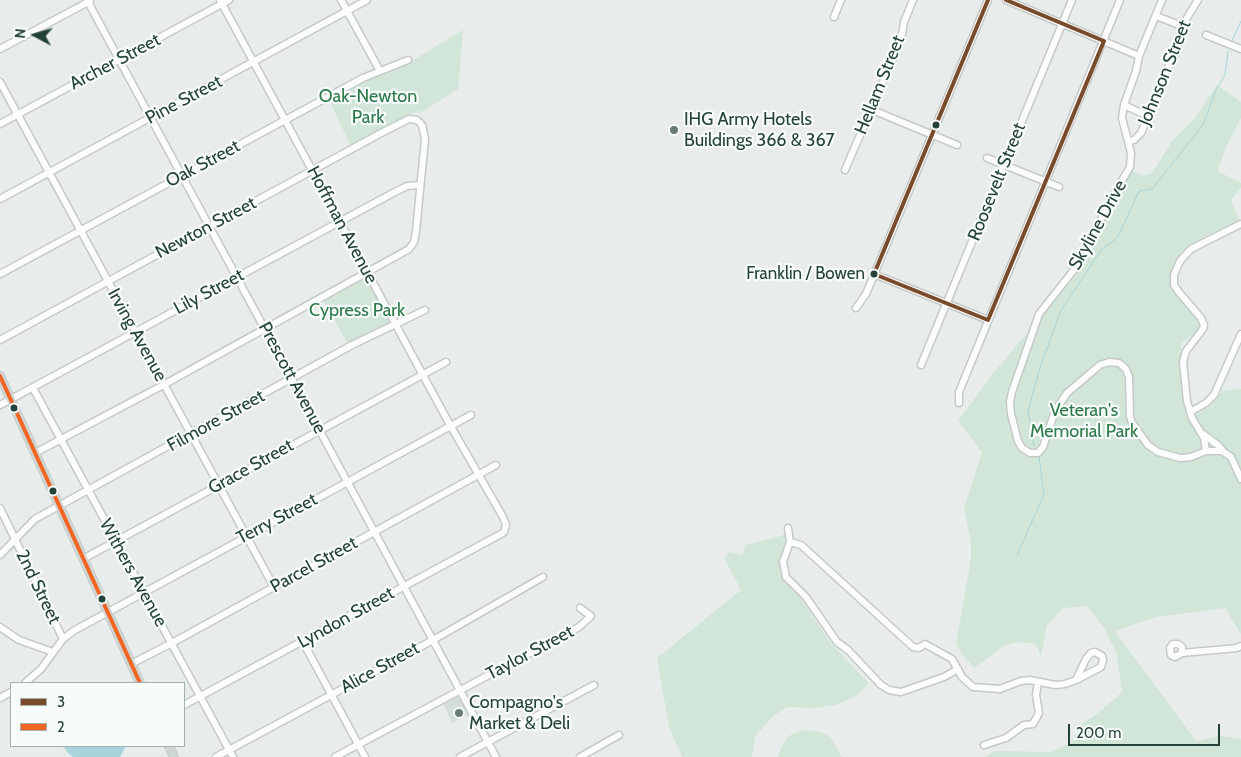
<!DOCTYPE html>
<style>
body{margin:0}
#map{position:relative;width:1241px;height:757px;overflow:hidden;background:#e8edeb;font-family:Cabin,sans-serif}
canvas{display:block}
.legend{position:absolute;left:10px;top:682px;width:175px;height:65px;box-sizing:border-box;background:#f7fbf9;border:1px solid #a3b1ad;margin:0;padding:6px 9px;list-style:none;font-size:15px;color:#24423a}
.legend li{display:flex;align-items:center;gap:10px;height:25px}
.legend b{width:25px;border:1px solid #a3b1ad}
.north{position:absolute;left:10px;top:10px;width:50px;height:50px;-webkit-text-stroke:4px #f7fbf9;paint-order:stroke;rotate:276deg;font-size:14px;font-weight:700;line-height:20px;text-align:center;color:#24423a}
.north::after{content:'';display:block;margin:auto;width:18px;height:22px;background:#24423a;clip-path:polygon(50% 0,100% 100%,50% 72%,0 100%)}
.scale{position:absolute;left:1068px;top:724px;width:152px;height:22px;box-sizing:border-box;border:2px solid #24423a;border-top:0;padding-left:6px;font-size:15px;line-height:18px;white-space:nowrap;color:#24423a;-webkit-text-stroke:4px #f7fbf9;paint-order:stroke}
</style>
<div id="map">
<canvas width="1241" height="757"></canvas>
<ul class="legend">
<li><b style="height:6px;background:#7a4b2a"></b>3</li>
<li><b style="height:6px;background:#f26522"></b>2</li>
</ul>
<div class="north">N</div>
<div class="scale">200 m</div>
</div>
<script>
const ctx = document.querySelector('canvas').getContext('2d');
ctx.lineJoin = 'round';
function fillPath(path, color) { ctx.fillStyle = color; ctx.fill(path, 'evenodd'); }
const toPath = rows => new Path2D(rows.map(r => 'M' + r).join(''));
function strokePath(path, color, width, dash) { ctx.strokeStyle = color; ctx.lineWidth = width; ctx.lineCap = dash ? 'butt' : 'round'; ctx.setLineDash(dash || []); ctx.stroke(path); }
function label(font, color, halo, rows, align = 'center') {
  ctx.font = font + ' Cabin,sans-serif'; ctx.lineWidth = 4.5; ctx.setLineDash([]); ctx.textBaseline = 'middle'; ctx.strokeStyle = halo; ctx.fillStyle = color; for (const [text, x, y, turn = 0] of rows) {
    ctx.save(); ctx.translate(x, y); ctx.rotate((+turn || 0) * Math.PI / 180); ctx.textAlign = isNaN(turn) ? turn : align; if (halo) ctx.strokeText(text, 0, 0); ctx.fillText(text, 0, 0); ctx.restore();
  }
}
const built = toPath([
 [460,696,470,714,452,723,443,704]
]);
const green = toPath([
 [463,30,458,89,420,113,418,111,407,116,351,147,329,99,363,81,410,62],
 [1217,85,1241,102,1241,118,1228,143,1217,171,1241,183,1241,188,1231,200,1239,221,1203,237,1181,253,1173,268,1170,284,1199,319,1201,324,1198,330,1182,343,1181,347,1183,399,1190,419,1212,405,1222,391,1241,389,1241,634,1225,608,1156,617,1115,631,1196,741,1220,736,1241,739,1241,757,984,757,996,751,1050,752,1071,743,1080,725,1097,714,1122,692,1117,654,1104,628,1087,606,1063,608,1047,626,1041,657,1036,644,1018,642,1005,645,974,668,962,654,956,644,971,558,971,542,964,508,982,452,958,421,995,371,1074,278,1089,252,1131,171,1143,175,1152,173,1173,140,1195,118],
 [362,279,367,279,389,317,390,323,348,344,324,301],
 [785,535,785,543,779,563,780,574,784,581,803,601,830,642,869,683,855,697,835,705,816,708,787,707,772,717,755,737,752,757,682,757,669,727,657,658,741,590,724,558,729,552,743,555,745,545],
 [807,730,820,732,827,735,832,740,842,757,778,757,782,746,789,736,797,732]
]);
const water = toPath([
 [63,746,126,746,120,757,73,757,67,752]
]);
const stream = toPath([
 [1232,41,1241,21],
 [1034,446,1028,411,1040,368,1061,310,1101,250,1118,237,1139,191,1152,189,1203,125,1216,90,1225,75,1228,51],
 [1017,556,1044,494,1039,457]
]);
const minor = toPath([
 [87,0,496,757],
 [341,0,380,71],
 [1006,0,1139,56],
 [1162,0,1139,56,1136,71,1124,105,1122,118,1131,153,1130,167,1114,194,1077,266,1039,314,1012,392,1010,402,1011,414,1018,441,1022,448,1030,453,1038,453,1043,447,1055,411,1067,393,1100,365,1109,362,1119,363,1126,369,1129,377,1130,416,1132,423,1148,445,1158,452,1180,458,1191,457,1206,451,1222,451,1231,457,1241,479],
 [1156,16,1182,26],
 [834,17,841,0],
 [1206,35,1241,49],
 [0,49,90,1],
 [0,82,274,587],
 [1124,105,1148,116],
 [870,109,957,145],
 [0,124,229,0],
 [1129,141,1134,140,1141,133,1161,88,1165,73,1177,51,1182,26,1198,0],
 [987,158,1059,187],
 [845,170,901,40,904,22,913,0],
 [0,199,367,0],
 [0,274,363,78,408,60],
 [874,274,988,320],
 [856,308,866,294,988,0],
 [0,340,383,132,409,119,417,120,422,125,425,139,416,231,414,242,409,249,165,384,35,453],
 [921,365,1072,0],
 [33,388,233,757],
 [959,403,959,392,1120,0],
 [0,405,393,193,407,186,420,185],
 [1190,412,1206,403,1214,395,1241,334],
 [1203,434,1219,446,1223,451],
 [1206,451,1204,438,1192,418,1187,401,1183,362,1186,351,1203,329,1204,325,1201,318,1178,291,1174,285,1174,275,1180,261,1191,249,1241,224],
 [0,508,63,639],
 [788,528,790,542,783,562,786,577,806,597,837,642,848,650,881,685,889,690,901,692,944,677,958,669],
 [790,542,801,545,913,647,919,648,925,644,952,659,962,677,973,687,1000,689,1021,681,1030,680,1055,685,1065,684,1076,680,1086,659,1091,653,1095,652,1102,656,1103,660,1101,667,1076,680],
 [0,555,35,519,352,345,425,310],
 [83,559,446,362],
 [0,627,19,640,53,652],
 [303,642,365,757],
 [1182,653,1182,647,1178,644,1173,644,1170,648,1171,655,1175,657,1182,653,1237,648,1241,646],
 [131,664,172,643,496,465],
 [25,683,41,669,63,639,75,630,471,415],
 [0,698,11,692],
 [184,705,501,534,504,532,506,525,503,517,450,425,220,0],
 [984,745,1006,738,1024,725,1033,724,1039,713,1036,695,1038,682],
 [216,757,433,640,543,577],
 [335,757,579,627,591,616,580,608],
 [460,757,594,685],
 [580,757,619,735]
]);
const major = toPath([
 [0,376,140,683],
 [169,746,174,757]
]);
const bus1 = toPath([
 [988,0,874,274,988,320,1104,41,1006,0]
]);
const bus2 = toPath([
 [0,376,140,683]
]);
const markers = [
 [936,125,4.5,"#24423a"],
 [674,130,5,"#697e78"],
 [874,274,4.5,"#24423a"],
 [14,408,4.5,"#24423a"],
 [53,491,4.5,"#24423a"],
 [102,599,4.5,"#24423a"],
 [459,713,5,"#697e78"]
];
const busNames = [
 ["Franklin / Bowen",865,274]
];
const streetNames = [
 ["Archer Street",115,62,-28],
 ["Johnson Street",1165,73,-68],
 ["Hellam Street",880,85,-68],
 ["Pine Street",184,100,-28],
 ["Oak Street",203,164,-28],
 ["Roosevelt Street",997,182,-68],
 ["Hoffman Avenue",342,225,62],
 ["Skyline Drive",1098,225,-61],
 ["Newton Street",206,228,-28],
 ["Lily Street",209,292,-28],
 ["Irving Avenue",137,335,61],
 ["Prescott Avenue",292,378,62],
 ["Filmore Street",216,421,-29],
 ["Grace Street",251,467,-29],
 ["Terry Street",277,519,-28],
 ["Parcel Street",314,565,-29],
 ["Withers Avenue",133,573,61],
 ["2nd Street",38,587,64],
 ["Lyndon Street",346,618,-29],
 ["Taylor Street",530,653,-28],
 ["Alice Street",380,668,-29]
];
const parkNames = [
 ["Oak-Newton",368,97],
 ["Park",368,118],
 ["Cypress Park",357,311],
 ["Veteran's",1084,411],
 ["Memorial Park",1084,432]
];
const poiNames = [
 ["IHG Army Hotels",684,120],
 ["Buildings 366 & 367",684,141],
 ["Compagno's",469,703],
 ["Market & Deli",469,724]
];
fillPath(built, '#d6dedb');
fillPath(green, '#d1e6d8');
fillPath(water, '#a9d4db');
strokePath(stream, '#a9d4db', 1);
strokePath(minor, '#c5cac8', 9);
strokePath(major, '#c3ccc9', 10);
strokePath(minor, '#fcfcfc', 6);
strokePath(major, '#cfd7d5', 8);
strokePath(bus1, '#7a4b2a', 4);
strokePath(bus2, '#f26522', 4);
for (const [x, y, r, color] of markers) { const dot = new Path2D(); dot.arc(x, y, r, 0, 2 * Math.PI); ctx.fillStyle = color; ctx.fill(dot); strokePath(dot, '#f7fbf9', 2); }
label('17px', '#24423a', '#f7fbf9', busNames, 'right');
label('18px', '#24423a', '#f7fbf9', streetNames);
label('18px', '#2d7a4b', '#f7fbf9', parkNames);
label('18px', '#24423a', '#f7fbf9', poiNames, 'left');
</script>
